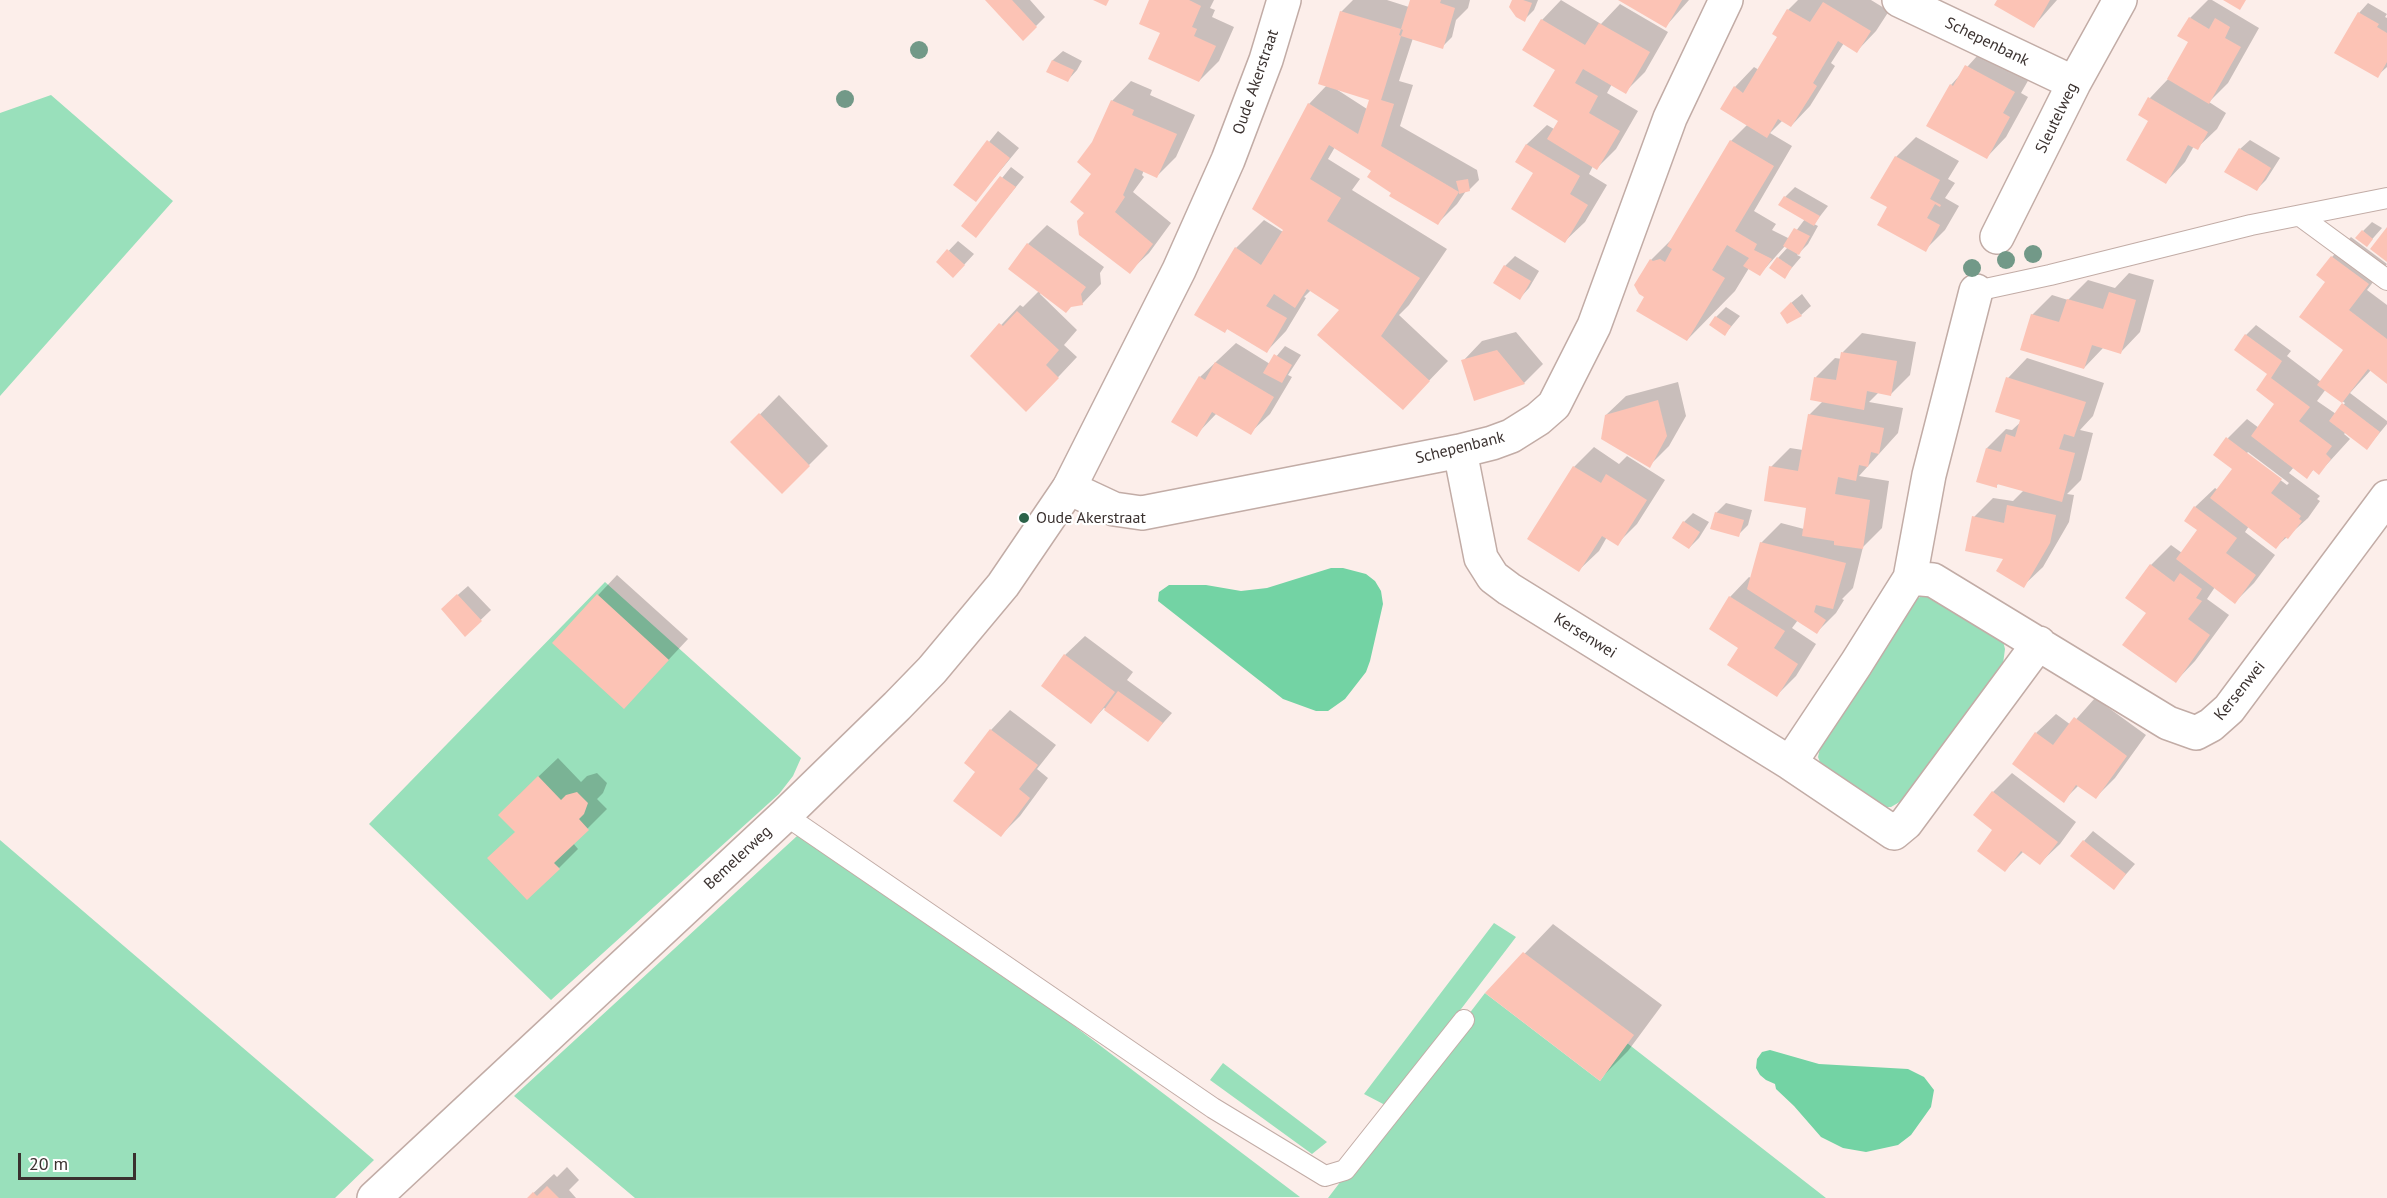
<!DOCTYPE html>
<style>
body{margin:0}
#map{position:relative;width:2387px;height:1198px;overflow:hidden;background:#fceeea;font-family:"PT Sans",sans-serif}
canvas{display:block}
.scale{position:absolute;left:18px;top:1153px;width:118px;height:27px;box-sizing:border-box;border:3px solid #3a312f;border-top:0;padding-left:8px;font-size:18px;line-height:21px;white-space:nowrap;color:#3a312f;-webkit-text-stroke:4px #fff;paint-order:stroke}
</style>
<div id="map">
<canvas width="2387" height="1198"></canvas>
<div class="scale">20 m</div>
</div>
<script>
const ctx = document.querySelector('canvas').getContext('2d');
ctx.lineJoin = 'round';
function fillPath(path, color) { ctx.fillStyle = color; ctx.fill(path, 'evenodd'); }
const toPath = rows => new Path2D(rows.map(r => 'M' + r).join(''));
function strokePath(path, color, width, dash) { ctx.strokeStyle = color; ctx.lineWidth = width; ctx.lineCap = dash ? 'butt' : 'round'; ctx.setLineDash(dash || []); ctx.stroke(path); }
function label(font, color, halo, rows, align = 'center') {
  ctx.font = font + ' "PT Sans",sans-serif'; ctx.lineWidth = 4.5; ctx.setLineDash([]); ctx.textBaseline = 'middle'; ctx.strokeStyle = halo; ctx.fillStyle = color; for (const [text, x, y, turn = 0] of rows) {
    ctx.save(); ctx.translate(x, y); ctx.rotate((+turn || 0) * Math.PI / 180); ctx.textAlign = isNaN(turn) ? turn : align; if (halo) ctx.strokeText(text, 0, 0); ctx.fillText(text, 0, 0); ctx.restore();
  }
}
const green = toPath([
 [51,95,173,201,0,396,0,113],
 [605,582,801,758,793,776,779,794,551,1000,369,824],
 [1922,596,1936,596,2002,637,2005,649,2003,664,1903,800,1891,807,1878,807,1822,768,1818,757,1820,748,1905,612,1912,601],
 [809,825,1300,1197,635,1198,514,1096],
 [0,840,374,1160,335,1198,0,1198],
 [1494,923,1516,937,1387,1106,1364,1094],
 [1485,993,1600,1081,1627,1043,1826,1198,1328,1198],
 [1223,1063,1327,1142,1312,1154,1210,1080]
]);
const water = toPath([
 [1331,568,1343,568,1366,574,1375,581,1381,591,1383,604,1370,661,1366,672,1345,699,1328,711,1316,711,1283,699,1158,601,1159,592,1169,585,1206,585,1241,591,1267,588],
 [1770,1050,1819,1064,1908,1069,1924,1077,1934,1090,1931,1107,1911,1135,1898,1145,1866,1152,1843,1148,1821,1137,1794,1106,1776,1089,1775,1084,1766,1080,1760,1075,1756,1068,1757,1059,1762,1052]
]);
const shadow = toPath([
 [987,0,1030,0,1045,17,1036,26],
 [1151,0,1214,0,1210,8,1215,10,1212,17,1234,27,1219,61,1199,81,1162,32],
 [1353,0,1387,0,1409,7,1411,0,1470,0,1468,8,1456,20,1452,37,1442,47,1413,38,1399,81,1413,85,1400,126,1477,170,1479,180,1469,190,1466,191,1457,204,1438,223,1392,192,1373,170,1335,147,1328,159,1360,179,1352,190,1447,249,1409,305,1399,315,1448,361,1422,388,1348,302,1311,290,1304,297,1306,298,1286,331,1267,351,1228,328,1225,331,1236,248,1264,220,1283,232,1309,104,1327,85,1341,12],
 [1336,89,1370,99,1367,109],
 [1513,0,1538,0,1534,10,1524,20],
 [1561,0,1601,24,1620,4,1668,32,1645,72,1625,92,1612,84,1607,93,1638,111,1616,149,1597,168,1593,166,1589,174,1607,185,1585,222,1565,241,1535,173,1517,161,1527,144,1547,125,1554,129,1560,120,1557,70,1524,50,1542,20],
 [1621,0,1689,0,1666,26],
 [1798,0,1871,0,1889,11,1876,31,1857,51,1844,43,1831,63,1835,66,1810,106,1791,126,1783,120,1770,133,1792,146,1754,211,1776,224,1772,230,1790,239,1805,219,1785,197,1795,187,1828,206,1814,224,1818,226,1808,244,1797,255,1801,257,1784,277,1778,258,1788,247,1785,246,1760,274,1749,268,1735,291,1687,340,1636,285,1651,260,1676,235,1731,141,1748,124,1722,108,1735,87,1754,67,1759,70,1779,37,1774,34,1788,10],
 [1999,0,2057,0,2034,26],
 [2208,0,2212,0,2259,28,2228,83,2209,102,2226,113,2217,129,2197,148,2194,146,2185,162,2166,182,2150,121,2140,115,2150,98,2169,78,2190,42,2190,18],
 [2368,3,2387,14,2385,17,2387,18,2387,67,2377,76,2359,13],
 [1986,46,2033,72,2021,93,2028,97,2006,137,1987,157,1951,85],
 [1063,51,1082,61,1077,70,1068,80,1048,72,1053,60],
 [1131,81,1152,90,1150,95,1195,115,1176,157,1157,176,1144,170,1142,175,1144,177,1133,192,1171,223,1149,253,1129,272,1086,212,1093,173,1093,142,1112,101],
 [998,131,1019,148,976,200,955,184],
 [1916,137,1959,161,1948,179,1955,183,1945,198,1959,206,1945,230,1925,250,1889,206,1872,197,1896,157],
 [2250,140,2280,158,2266,180,2257,189,2240,149],
 [1011,167,1024,177,976,236,963,226],
 [2372,222,2382,228,2367,245,2363,231],
 [1047,225,1104,267,1100,273,1101,284,1082,304,1041,292,1040,294,1077,330,1064,345,1077,357,1045,391,972,356,1020,305,1023,307,1039,291,1028,244],
 [2351,237,2387,264,2367,290,2387,305,2387,382,2371,370,2350,393,2387,421,2387,424,2367,448,2346,432,2344,434,2350,439,2319,473,2314,469,2307,477,2294,467,2289,473,2320,496,2317,499,2320,501,2308,518,2276,547,2249,526,2245,532,2275,555,2254,583,2235,602,2215,587,2207,599,2229,615,2195,661,2176,681,2148,613,2127,598,2151,565,2171,545,2182,553,2199,530,2195,507,2215,488,2218,490,2234,469,2228,438,2247,419,2259,428,2276,403,2269,374,2236,349,2246,335,2256,325,2291,351,2287,356,2321,382,2345,350,2327,282,2332,257],
 [2326,389,2345,403,2336,414,2317,401],
 [2248,452,2289,483,2287,485,2246,454],
 [958,241,974,254,963,266,938,262],
 [1515,256,1539,271,1529,288,1520,298,1495,283,1505,266],
 [2129,273,2154,280,2140,332,2121,352,2103,348,2084,368,2032,315,2052,295,2068,300,2088,280,2115,288],
 [1802,294,1811,306,1801,315,1791,303],
 [1726,307,1740,316,1725,334,1716,317],
 [1516,332,1543,364,1524,383,1475,399,1463,361,1482,341],
 [1862,333,1916,342,1910,375,1891,394,1879,392,1869,402,1903,408,1898,433,1859,476,1889,481,1882,528,1863,547,1853,588,1842,599,1844,600,1836,613,1817,632,1798,620,1792,628,1816,644,1796,676,1777,695,1740,647,1711,628,1730,597,1749,577,1751,578,1761,543,1781,523,1804,529,1808,506,1771,467,1790,448,1803,450,1809,415,1823,401,1816,377,1835,358,1842,359,1843,352],
 [1236,343,1270,364,1285,346,1301,355,1288,375,1292,377,1270,414,1250,433,1217,413,1196,435,1200,377],
 [2027,358,2104,383,2093,416,2080,430,2093,433,2081,480,2067,494,2074,495,2069,522,2043,567,2023,586,1974,517,1993,498,2013,501,2024,490,1999,483,1996,486,1987,448,2006,429,2012,430,2023,420,2008,378],
 [1678,382,1686,416,1669,446,1649,466,1606,415,1626,396],
 [779,395,828,446,782,492,733,442],
 [1594,447,1619,464,1627,456,1665,480,1637,524,1617,544,1607,537,1599,551,1579,570,1574,467],
 [1726,503,1752,510,1748,525,1738,535,1716,513],
 [1693,513,1709,522,1699,538,1689,548,1684,522],
 [617,575,688,639,643,687,554,642],
 [468,586,491,610,465,635,452,600],
 [1085,636,1133,672,1127,680,1172,713,1148,740,1104,708,1091,722,1065,655],
 [2095,698,2146,735,2115,778,2096,797,2079,785,2063,801,2036,733,2056,714,2071,725],
 [1010,710,1056,745,1037,769,1048,778,1020,816,1001,835,977,771,966,763,991,730],
 [558,758,581,782,587,776,597,773,607,783,603,793,597,799,607,809,573,843,578,849,559,868,516,831,519,795],
 [2012,773,2076,822,2060,844,2040,863,2024,851,2005,870,1994,829,1993,792],
 [2093,831,2135,864,2114,888,2084,841],
 [1553,924,1662,1005,1628,1051,1600,1079,1487,993],
 [567,1167,579,1180,569,1190,576,1198,528,1198,554,1174,557,1177]
]);
const building = toPath([
 [985,0,1012,0,1037,27,1023,41],
 [1093,0,1109,0,1106,6],
 [1149,0,1189,0,1201,6,1192,27,1197,29,1194,36,1216,46,1199,82,1148,59,1160,33,1139,24],
 [1410,0,1441,0,1440,3,1455,8,1443,49,1401,36,1403,30,1401,29],
 [1512,0,1523,0,1532,3,1525,22,1516,17,1509,7],
 [1618,0,1682,0,1666,28],
 [1997,0,2050,0,2034,28,1994,5],
 [2223,0,2246,0,2240,10],
 [1823,2,1871,31,1857,53,1838,41,1813,83,1817,86,1791,127,1778,119,1767,138,1720,109,1734,86,1743,93,1777,37,1772,34,1787,9,1810,22],
 [1340,11,1401,29,1399,35,1401,36,1381,100,1394,104,1381,146,1459,192,1456,181,1468,179,1470,191,1459,194,1459,192,1438,225,1389,196,1391,193,1367,177,1371,171,1329,145,1310,179,1341,198,1327,221,1420,278,1381,336,1430,381,1403,410,1317,335,1339,310,1307,289,1295,308,1274,294,1266,306,1287,318,1267,353,1227,329,1225,333,1194,315,1235,247,1261,265,1283,230,1252,209,1308,103,1358,134,1369,100,1318,84],
 [2358,12,2379,24,2377,27,2387,33,2387,62,2378,78,2334,53],
 [2189,17,2209,29,2215,18,2230,27,2225,38,2241,47,2209,104,2167,79,2188,42,2177,36],
 [1541,19,1585,45,1599,23,1650,52,1626,94,1583,69,1575,83,1598,96,1589,113,1620,131,1597,170,1547,139,1558,121,1533,106,1555,70,1522,50],
 [1052,60,1074,70,1068,82,1046,72],
 [1965,65,2015,92,2003,113,2010,117,1987,159,1926,126,1950,84,1953,86],
 [2148,97,2208,132,2198,150,2188,145,2166,184,2126,160,2148,121,2138,115],
 [1111,100,1134,110,1132,115,1177,134,1157,178,1135,168,1123,195,1125,197,1115,212,1153,244,1130,274,1079,235,1077,221,1084,213,1070,202,1091,174,1077,162,1092,142],
 [987,140,1010,158,976,202,953,185],
 [1730,140,1774,166,1735,231,1757,244,1754,250,1772,259,1760,276,1743,266,1749,258,1727,245,1712,270,1725,278,1687,341,1636,311,1644,297,1639,294,1634,285,1650,259,1653,261,1660,259,1665,262,1672,249,1667,246],
 [1526,144,1580,176,1570,194,1588,205,1565,243,1511,209,1533,173,1515,162],
 [2239,148,2271,168,2257,191,2224,172],
 [1895,156,1940,180,1930,199,1941,205,1940,207,1935,204,1927,218,1940,225,1926,252,1877,225,1887,207,1870,198],
 [1000,176,1016,187,976,238,961,226],
 [1784,196,1820,216,1814,226,1778,205],
 [2387,227,2387,262,2370,249],
 [1794,228,1810,236,1799,255,1783,246],
 [2362,230,2373,239,2367,247,2355,238],
 [1027,243,1086,287,1081,294,1083,305,1071,307,1066,313,1008,269],
 [947,249,965,265,953,278,936,262],
 [2331,256,2369,284,2349,310,2387,339,2387,384,2368,369,2342,403,2317,385,2343,350,2299,317,2325,282,2316,275],
 [1777,257,1792,267,1785,279,1769,268],
 [1504,265,1531,281,1520,300,1493,283],
 [2109,292,2136,300,2121,354,2092,345,2084,369,2020,350,2031,314,2059,322,2067,299,2103,309],
 [1791,302,1802,316,1787,324,1780,313],
 [1017,311,1059,350,1046,365,1059,378,1026,412,970,356,999,323,1003,326],
 [1715,316,1731,326,1725,336,1709,325],
 [2245,334,2282,361,2271,378,2310,407,2299,421,2332,446,2326,454,2331,459,2319,475,2313,470,2307,479,2251,436,2274,404,2256,390,2267,374,2234,350],
 [1497,350,1525,384,1474,401,1461,360],
 [1841,352,1897,361,1891,396,1867,391,1864,410,1810,400,1814,377,1836,380],
 [1274,354,1292,365,1282,383,1263,373],
 [1215,362,1274,397,1251,435,1212,412,1197,437,1171,422,1199,376,1205,380],
 [2006,377,2086,402,2074,437,2064,434,2059,449,2075,453,2062,502,1997,484,1997,488,1976,482,1986,448,2001,452,2006,434,2015,437,2020,420,1995,412],
 [1658,400,1667,436,1650,468,1601,439,1605,415],
 [2342,403,2380,432,2367,450,2329,421],
 [759,413,810,466,782,494,730,442],
 [1808,414,1884,428,1879,454,1871,452,1868,467,1859,465,1856,481,1838,477,1835,494,1870,500,1863,549,1834,545,1834,541,1802,536,1806,508,1764,501,1769,466,1798,471],
 [2226,437,2282,479,2271,493,2301,516,2299,519,2302,521,2288,539,2285,537,2276,549,2210,498,2232,469,2213,455],
 [1573,466,1601,483,1606,474,1647,500,1618,546,1602,536,1579,572,1527,539],
 [2007,505,2056,515,2050,543,2024,588,1996,571,2003,559,1965,551,1972,516,2004,523],
 [2194,506,2237,538,2226,553,2256,575,2235,604,2176,559,2197,530,2184,521],
 [1715,512,1744,520,1739,537,1710,529],
 [1683,521,1700,532,1689,549,1672,538],
 [1760,542,1846,563,1833,609,1816,605,1814,612,1826,620,1817,634,1747,589],
 [2150,564,2174,582,2180,573,2202,589,2196,598,2202,601,2188,619,2210,635,2176,683,2122,645,2146,613,2125,598],
 [457,594,482,621,465,637,441,609],
 [597,594,669,660,624,709,552,643],
 [1729,596,1785,631,1774,648,1798,664,1777,697,1727,665,1738,648,1709,629],
 [1064,654,1115,692,1091,724,1041,686],
 [1118,691,1163,723,1148,742,1104,710],
 [2074,717,2127,756,2096,799,2076,785,2064,803,2012,764,2035,732,2053,745],
 [990,729,1038,765,1019,789,1030,798,1001,837,953,801,975,772,964,763],
 [538,776,561,800,566,795,577,792,588,803,584,814,579,819,589,830,554,863,560,869,527,900,487,858,515,832,498,815],
 [1992,791,2058,842,2040,865,2021,851,2005,872,1977,851,1992,830,1973,815],
 [2083,840,2126,874,2114,890,2070,856],
 [1523,952,1634,1035,1600,1081,1485,993],
 [547,1186,559,1198,527,1198,533,1192,537,1196]
]);
const lane = toPath([
 [2300,216,2387,280],
 [1976,291,2050,275,2251,225,2387,198],
 [785,815,1213,1108,1325,1176,1345,1170,1464,1020]
]);
const street = toPath([
 [1899,0,2074,83],
 [1997,237,2074,83,2120,0],
 [1460,451,1481,558,1493,577,1509,589,1790,763,1894,833,1906,823,2039,643],
 [1069,488,1114,509,1142,513,1460,451,1492,443,1511,436,1538,419,1554,405,1594,326,1670,118,1726,0],
 [1910,578,1933,580,2168,723,2196,733,2211,725,2229,709,2387,497],
 [1790,763,1856,664,1910,578,1929,475,1976,291]
]);
const secondary = toPath([
 [374,1198,785,815,897,706,932,670,1003,585,1069,488,1179,270,1228,160,1266,60,1284,0]
]);
const trees = [
 [919,50],
 [845,99],
 [2033,254],
 [2006,260],
 [1972,268]
];
const markers = [
 [1024,518,6,"#2c6249"]
];
const streetNames = [
 ["Schepenbank",1987,42,26],
 ["Oude Akerstraat",1256,82,-71],
 ["Sleutelweg",2057,118,-64],
 ["Schepenbank",1460,448,-14],
 ["Kersenwei",1585,636,32],
 ["Kersenwei",2240,691,-51],
 ["Bemelerweg",738,858,-43]
];
const poiNames = [
 ["Oude Akerstraat",1036,518]
];
fillPath(green, '#99e0bb');
fillPath(water, '#73d3a4');
fillPath(shadow, '#0003');
fillPath(building, '#fcc3b5');
strokePath(lane, '#c2aca6', 22);
strokePath(street, '#c2aca6', 36);
strokePath(secondary, '#c2aca6', 36);
strokePath(lane, '#fff', 20);
strokePath(street, '#fff', 33);
strokePath(secondary, '#fff', 33);
ctx.fillStyle = '#729988';
for (const [x, y] of trees) { ctx.beginPath(); ctx.arc(x, y, 9, 0, 2 * Math.PI); ctx.fill(); }
for (const [x, y, r, color] of markers) { const dot = new Path2D(); dot.arc(x, y, r, 0, 2 * Math.PI); ctx.fillStyle = color; ctx.fill(dot); strokePath(dot, '#fff', 2); }
label('16px', '#3a312f', '#fff', streetNames);
label('16px', '#3a312f', '#fff', poiNames, 'left');
</script>
